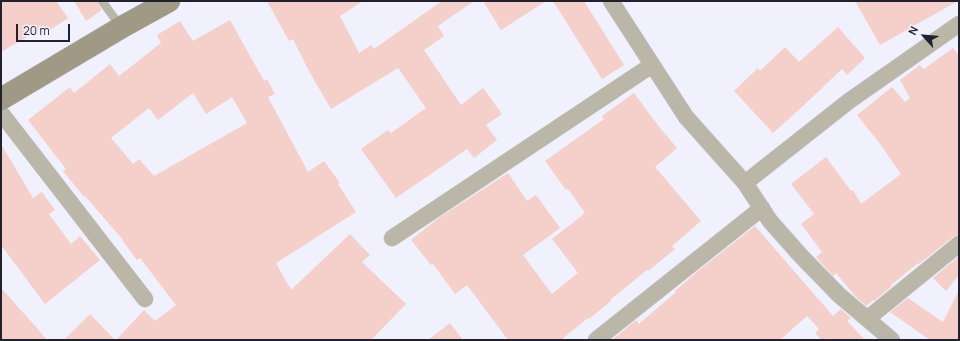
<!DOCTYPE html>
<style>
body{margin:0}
#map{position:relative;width:960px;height:341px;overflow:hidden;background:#f1f0fd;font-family:Manrope,sans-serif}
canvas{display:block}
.frame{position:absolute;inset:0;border:2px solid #23212d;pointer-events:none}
.north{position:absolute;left:904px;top:16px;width:40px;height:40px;-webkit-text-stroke:3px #f1f0fd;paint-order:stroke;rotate:297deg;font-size:11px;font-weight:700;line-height:16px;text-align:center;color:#23212d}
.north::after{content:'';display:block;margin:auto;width:14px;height:18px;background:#23212d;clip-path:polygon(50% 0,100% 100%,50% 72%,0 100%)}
.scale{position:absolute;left:16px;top:24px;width:54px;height:18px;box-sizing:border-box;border:2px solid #23212d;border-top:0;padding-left:5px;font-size:12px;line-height:14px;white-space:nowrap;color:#23212d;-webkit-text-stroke:3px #f1f0fd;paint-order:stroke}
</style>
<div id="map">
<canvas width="960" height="341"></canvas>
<div class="frame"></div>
<div class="north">N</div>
<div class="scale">20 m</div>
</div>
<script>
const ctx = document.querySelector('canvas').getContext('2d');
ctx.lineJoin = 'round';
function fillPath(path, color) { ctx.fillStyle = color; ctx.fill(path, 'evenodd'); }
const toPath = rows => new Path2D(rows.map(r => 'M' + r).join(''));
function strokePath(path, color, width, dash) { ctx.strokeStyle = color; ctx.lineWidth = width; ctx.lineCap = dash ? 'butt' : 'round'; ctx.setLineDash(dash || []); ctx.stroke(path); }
const building = toPath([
 [1,1,56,1,68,18,44,34,41,29,1,52],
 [74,1,97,1,98,4,102,10,86,21],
 [267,1,363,1,340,16,359,53,371,45,374,49,442,1,474,1,438,26,444,36,424,50,461,105,483,88,502,114,486,125,497,140,474,158,467,149,396,198,361,149,388,130,391,133,426,108,398,68,331,109,310,73,293,39,289,41],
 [483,1,546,1,501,30],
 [553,1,584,1,624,65,602,79],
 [855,1,958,1,880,45],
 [230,20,264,81,267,79,275,94,268,97,308,172,324,161,340,183,338,184,356,212,276,263,291,290,350,234,370,255,362,262,406,304,371,340,116,340,144,310,155,321,176,305,140,258,137,260,122,240,123,240,85,196,84,197,63,171,66,169,28,120,70,87,74,93,110,64,119,76,161,43,157,35,180,21,193,41],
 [193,93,206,114,232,97,247,123,154,176,139,159,133,164,111,138,149,108,158,120],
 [838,27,865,58,847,75,842,69,803,106,773,133,734,91,758,68,760,71,785,47,799,62],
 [953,48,959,55,959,235,953,237,919,264,918,263,890,286,892,286,874,301,873,300,866,306,855,296,836,273,833,276,816,257,822,252,801,224,814,214,791,184,826,157,851,191,853,190,861,204,901,174,881,145,857,115,892,87,905,102,910,98,900,80,920,65,924,69],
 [634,93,660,128,677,148,655,167,701,221,672,246,675,249,648,271,647,270,610,300,611,301,589,319,588,318,561,340,508,340,467,285,455,294,433,264,431,265,411,240,437,219,508,173,527,201,536,195,560,228,523,255,552,294,578,273,552,239,585,213,568,189,566,190,545,161,604,119,602,116],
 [1,144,33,198,42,192,55,210,49,214,71,244,80,236,100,260,45,304,1,245],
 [755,226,833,316,841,309,851,318,847,321,865,340,829,340,827,338,824,340,822,340,815,333,819,329,807,316,780,340,612,340,636,320,639,324,676,292,675,291,699,270],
 [959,256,959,275,946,291,933,278],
 [1,288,36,327,47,340,1,340],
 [959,290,959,340,930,340,890,312,908,298,943,322],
 [90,314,115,340,64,340],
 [450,323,463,340,428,340]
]);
const lane = toPath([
 [102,1,121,27]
]);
const street = toPath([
 [611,1,686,117,745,183,770,221,801,256,839,295,892,340],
 [1,113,145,299],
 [745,183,849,101,959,24],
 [392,238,652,65],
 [867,319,959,244],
 [596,340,762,208]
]);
const secondary = toPath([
 [1,99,122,27,169,1]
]);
fillPath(building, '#f5cfca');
strokePath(lane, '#cccbd8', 9);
strokePath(street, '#cccbd8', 17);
strokePath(secondary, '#cccbd8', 23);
strokePath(lane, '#bab6a8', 8);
strokePath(street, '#bab6a8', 16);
strokePath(secondary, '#9f9985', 22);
</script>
